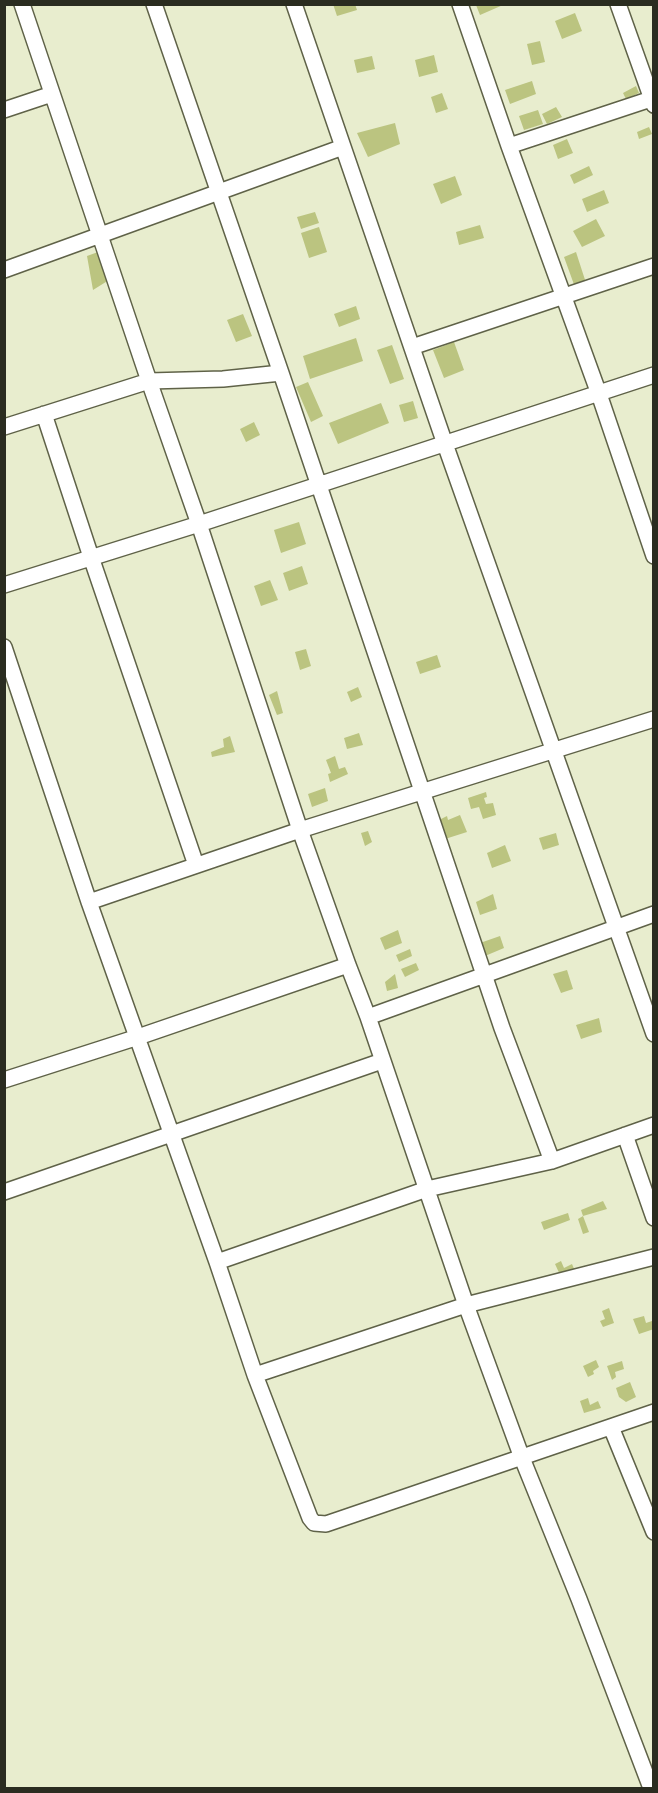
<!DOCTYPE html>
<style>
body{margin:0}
#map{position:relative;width:658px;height:1793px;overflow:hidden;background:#e8edce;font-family:Jost,sans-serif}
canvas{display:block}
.frame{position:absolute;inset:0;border:6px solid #2a2c20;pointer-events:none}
</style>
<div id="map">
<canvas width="658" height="1793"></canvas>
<div class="frame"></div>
</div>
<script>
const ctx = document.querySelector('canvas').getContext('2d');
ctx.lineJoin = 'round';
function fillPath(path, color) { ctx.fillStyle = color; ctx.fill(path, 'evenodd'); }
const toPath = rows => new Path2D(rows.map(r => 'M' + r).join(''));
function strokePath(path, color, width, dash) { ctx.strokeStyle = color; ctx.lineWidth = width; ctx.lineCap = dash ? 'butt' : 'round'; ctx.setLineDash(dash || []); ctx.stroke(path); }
const building = toPath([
 [333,4,355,4,357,10,337,16],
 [476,5,503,5,480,15],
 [575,13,582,31,562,39,555,21],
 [540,41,545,62,532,65,527,44],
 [434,55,438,72,419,77,415,60],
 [372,56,375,69,357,73,354,60],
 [532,81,536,94,510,104,505,90],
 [636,86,639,93,626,99,623,93],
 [442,93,448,109,436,113,431,97],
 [556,107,562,117,547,124,542,114],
 [538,110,543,124,524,130,519,116],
 [395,123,400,144,368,157,357,133],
 [649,127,652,134,639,139,637,132],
 [567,139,573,153,558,159,553,145],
 [589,166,593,175,574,184,570,175],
 [455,176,462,195,441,204,433,184],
 [604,190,609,203,587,212,582,199],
 [315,212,319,223,301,229,297,217],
 [596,219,605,236,582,247,573,231],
 [480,225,484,238,459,245,456,232],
 [319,227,327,252,309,258,301,233],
 [98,252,109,280,93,290,87,256],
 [576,252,587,286,576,290,564,257],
 [356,306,360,319,339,327,334,314],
 [243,314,252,336,236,342,227,320],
 [356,338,363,361,310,379,303,356],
 [454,342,464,370,444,378,433,350],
 [392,345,404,379,390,384,377,350],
 [308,382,323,416,311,422,296,387],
 [413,401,418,418,404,422,399,405],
 [381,403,389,423,338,444,329,423],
 [254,422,260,435,246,442,240,429],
 [299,522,306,544,281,553,274,530],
 [302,566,308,584,289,591,283,573],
 [270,580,278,600,261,606,254,586],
 [306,649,311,666,300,670,295,652],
 [437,655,441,667,420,674,416,662],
 [358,687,362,697,351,702,347,692],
 [277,691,283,713,277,715,269,695],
 [359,733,363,745,347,749,344,738],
 [230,736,235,752,212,757,211,752,224,747,223,739],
 [335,756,339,769,345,767,348,774,330,782,328,774,331,773,326,760],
 [325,788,328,801,312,807,308,794],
 [486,792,487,797,484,798,486,804,493,803,496,815,483,819,479,807,471,809,468,798],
 [460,815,467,832,445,839,439,820,447,816,448,820],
 [368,831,372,842,365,846,361,833],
 [556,833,559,845,543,850,539,838],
 [505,845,511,861,492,868,487,853],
 [493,894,497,909,480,915,476,902],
 [398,930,402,943,385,950,380,938],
 [500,936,504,948,485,956,480,943],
 [410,949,412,956,399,962,396,955],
 [416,963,419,970,405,977,401,969],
 [567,970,573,989,561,993,553,974],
 [395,974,398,988,387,991,385,982],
 [599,1018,602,1032,581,1039,576,1025],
 [603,1201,607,1209,583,1216,581,1210],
 [568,1213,570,1220,544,1230,541,1222],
 [583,1216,589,1232,583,1234,578,1219],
 [561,1261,564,1268,572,1264,575,1271,561,1277,555,1264],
 [609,1308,614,1323,603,1327,600,1321,605,1319,602,1311],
 [644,1316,646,1323,652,1321,654,1329,639,1334,633,1319],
 [596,1360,599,1367,593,1371,594,1374,588,1377,583,1366],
 [622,1361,624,1369,615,1372,616,1377,612,1380,607,1366],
 [630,1382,636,1397,626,1402,619,1397,616,1388],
 [588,1398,590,1405,598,1401,601,1408,584,1413,580,1401]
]);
const minor = toPath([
 [22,4,149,381,199,524,300,830,348,965,368,1017,466,1305,522,1458,579,1599,651,1788],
 [154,4,281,373,502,1028,552,1161],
 [294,4,445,444,654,1034],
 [460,4,509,146,599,394,654,556],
 [618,4,654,105],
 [4,110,52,94],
 [509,146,654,98],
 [4,270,343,147],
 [412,347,654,266],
 [44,414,91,557,196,865],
 [4,427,149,381,223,379,281,373],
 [4,585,199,524,654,375],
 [4,647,89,902,217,1262,255,1375,310,1518,314,1523,326,1524,654,1412],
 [89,902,300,830,654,719],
 [368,1017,654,914],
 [4,1080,138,1037,348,965],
 [625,1135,654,1218],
 [4,1192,382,1061],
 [217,1262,427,1189,552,1161,654,1125],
 [255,1375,466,1305,654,1257],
 [611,1427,654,1532]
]);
fillPath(building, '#bbc480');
strokePath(minor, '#5f6248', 18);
strokePath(minor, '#fff', 15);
</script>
